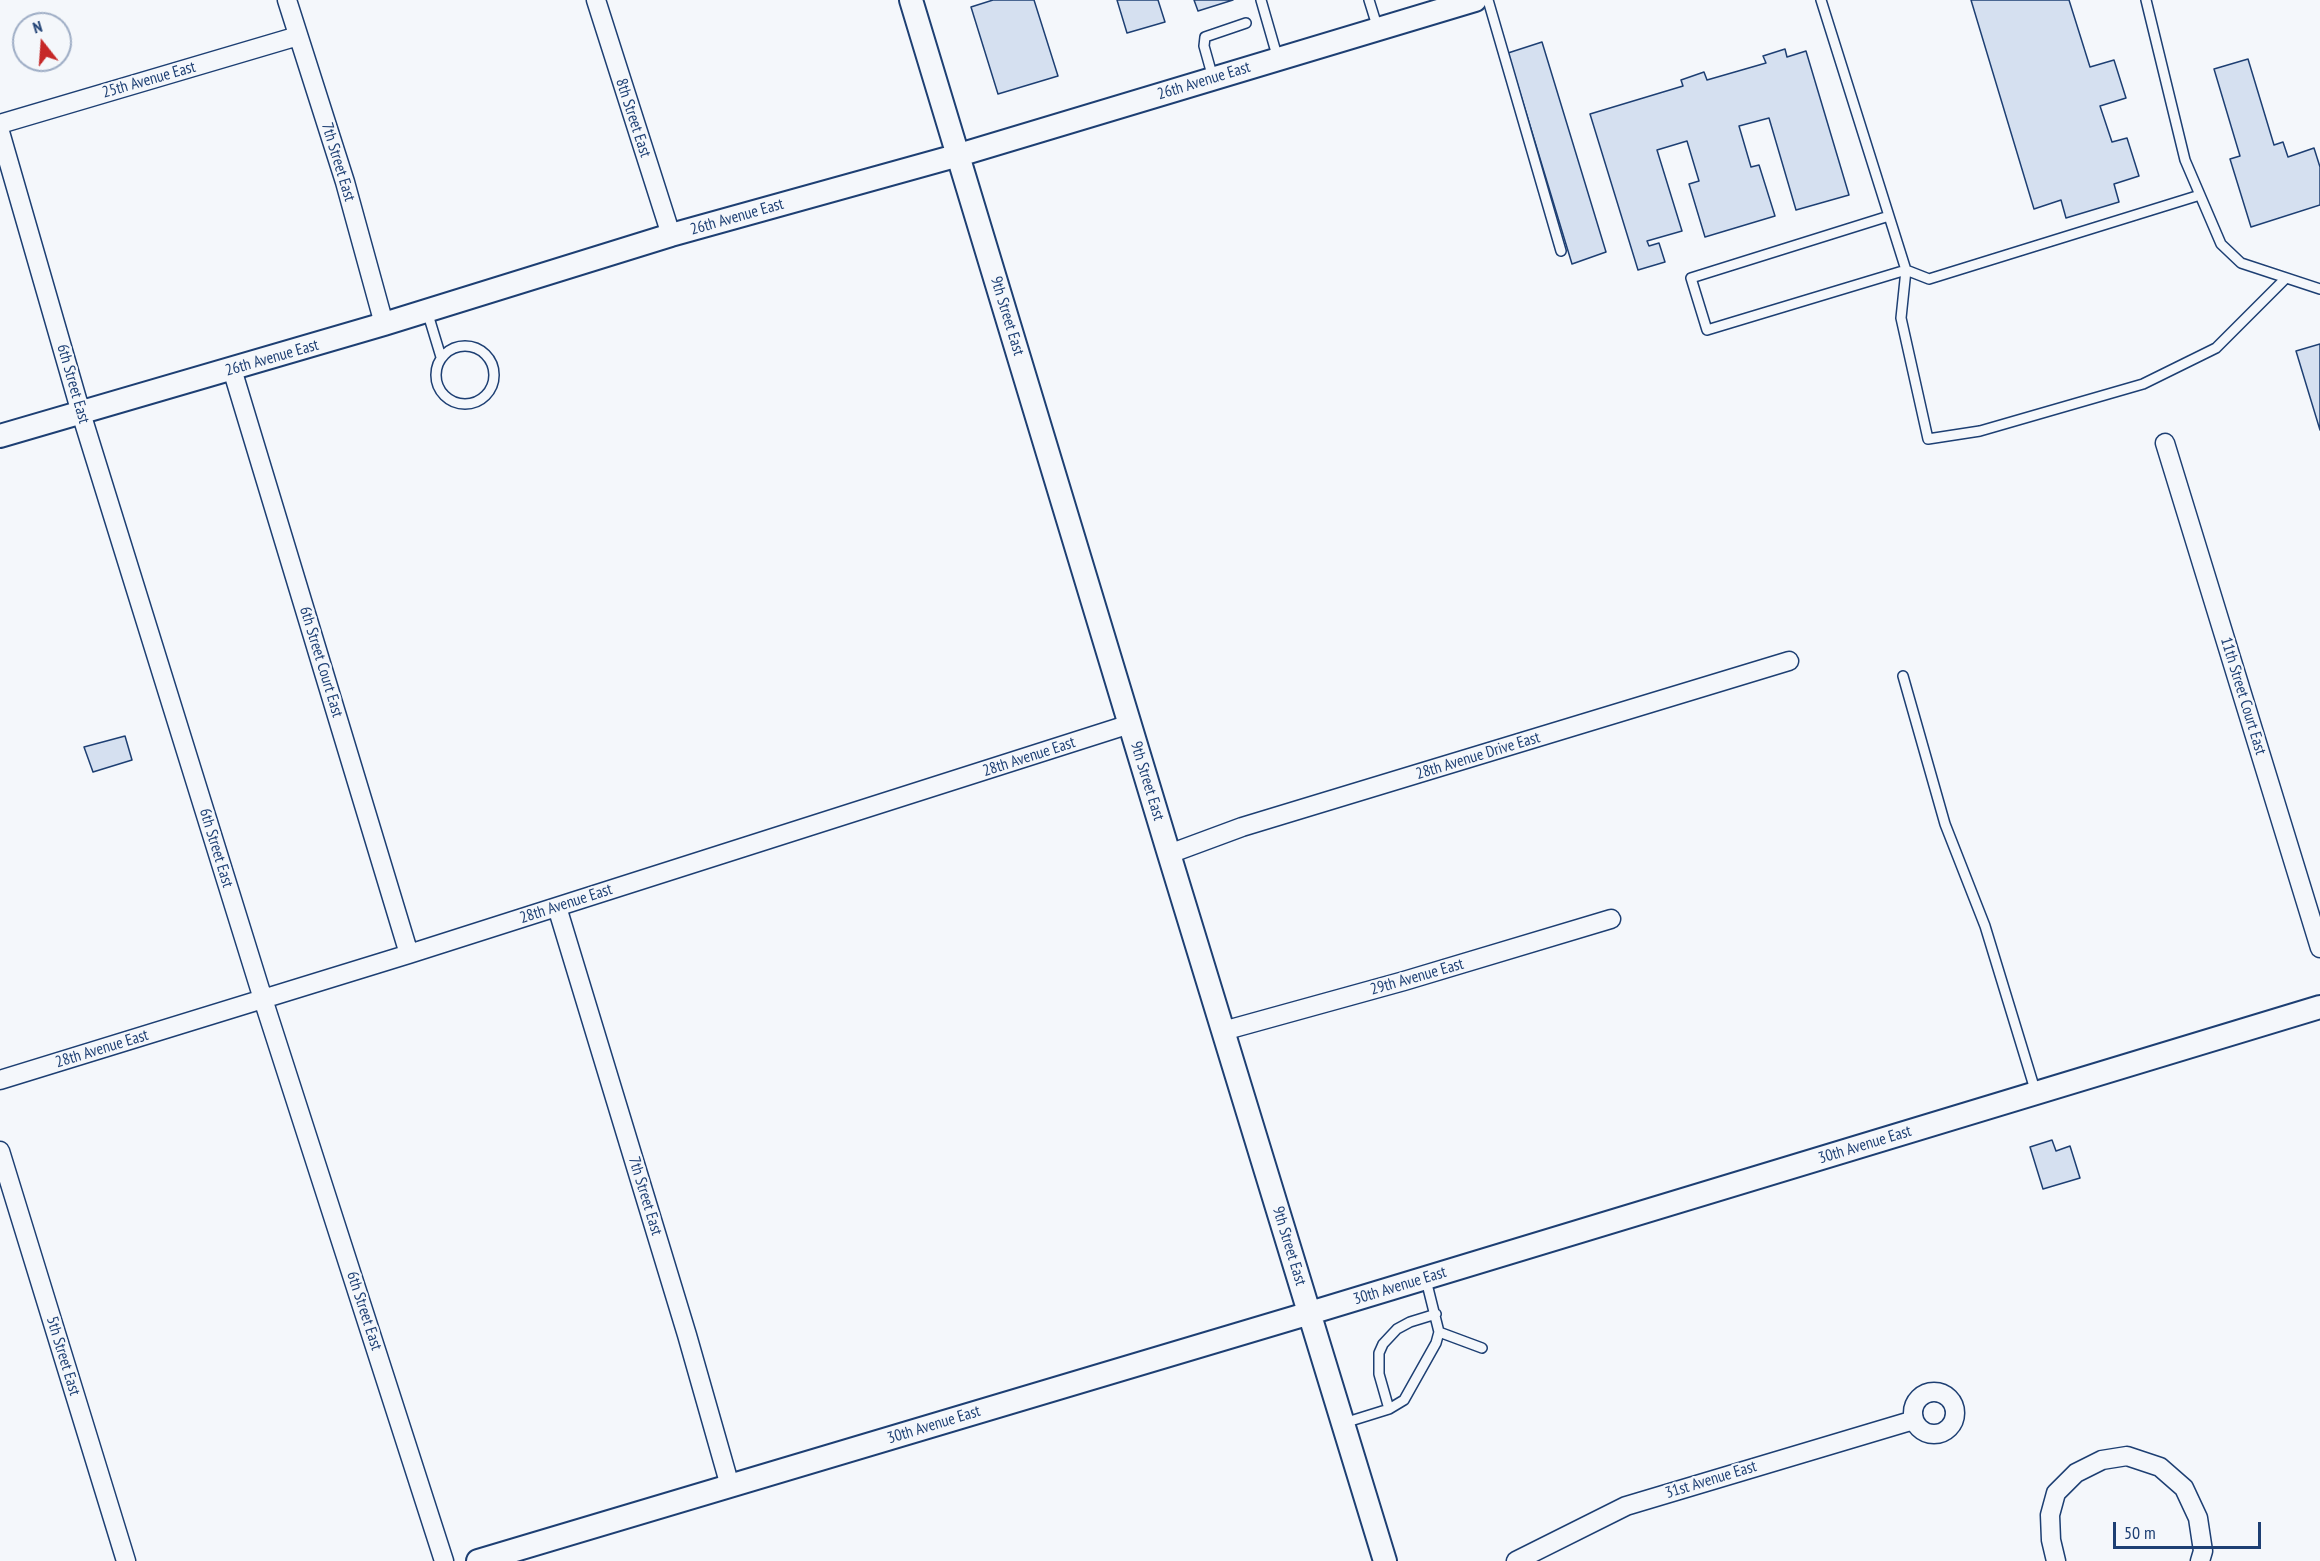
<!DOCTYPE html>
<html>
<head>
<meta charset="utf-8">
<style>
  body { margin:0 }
  #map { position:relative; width:2320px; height:1561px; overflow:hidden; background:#f4f7fb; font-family:"PT Sans Narrow",sans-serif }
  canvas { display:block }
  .north { position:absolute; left:12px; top:12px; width:60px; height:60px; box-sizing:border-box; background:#f4f7fb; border:2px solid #9eadc5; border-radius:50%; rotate:343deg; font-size:16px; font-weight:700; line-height:24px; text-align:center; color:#1d3f73 }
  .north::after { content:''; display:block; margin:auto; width:21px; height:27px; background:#c62828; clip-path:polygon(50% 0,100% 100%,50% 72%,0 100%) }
  .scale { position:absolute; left:2113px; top:1522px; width:148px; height:27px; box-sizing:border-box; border:3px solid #1d3f73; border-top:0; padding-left:8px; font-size:18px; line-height:21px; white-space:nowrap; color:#1d3f73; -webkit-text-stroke:4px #f4f7fb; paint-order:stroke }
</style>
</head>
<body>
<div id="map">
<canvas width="2320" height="1561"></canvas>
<div class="north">N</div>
<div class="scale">50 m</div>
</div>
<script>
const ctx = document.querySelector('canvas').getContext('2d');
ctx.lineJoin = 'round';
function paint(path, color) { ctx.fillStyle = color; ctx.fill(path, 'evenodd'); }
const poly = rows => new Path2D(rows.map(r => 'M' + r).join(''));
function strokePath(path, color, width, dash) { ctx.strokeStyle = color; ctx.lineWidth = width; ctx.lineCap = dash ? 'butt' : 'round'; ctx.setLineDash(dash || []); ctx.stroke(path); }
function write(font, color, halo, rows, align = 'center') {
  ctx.font = font + ' "PT Sans Narrow",sans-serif'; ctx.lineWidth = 4.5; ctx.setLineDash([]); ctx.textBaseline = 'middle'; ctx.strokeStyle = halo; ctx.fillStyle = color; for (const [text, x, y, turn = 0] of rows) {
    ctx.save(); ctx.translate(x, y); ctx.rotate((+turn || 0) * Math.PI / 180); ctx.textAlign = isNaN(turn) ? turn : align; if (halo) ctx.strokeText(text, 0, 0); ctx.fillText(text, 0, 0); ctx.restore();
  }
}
const building = poly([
  [993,0,1034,0,1058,76,998,94,971,7,993,0],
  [1117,0,1158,0,1165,22,1127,33,1117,0],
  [1194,0,1233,0,1198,11,1194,0],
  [1971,0,2069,0,2090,67,2114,60,2126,98,2100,106,2112,142,2127,138,2139,176,2114,184,2119,202,2066,218,2061,200,2034,209,1971,0],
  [1542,42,1606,252,1572,264,1508,53,1542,42],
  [1785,49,1787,57,1806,51,1849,195,1796,210,1769,118,1739,126,1751,167,1759,165,1775,216,1705,237,1689,184,1699,181,1687,141,1657,150,1682,231,1647,241,1649,246,1659,243,1665,262,1638,270,1590,114,1683,86,1681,80,1704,72,1707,80,1766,63,1763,56,1785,49],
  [2248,59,2274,145,2283,142,2288,157,2314,148,2320,167,2320,205,2251,227,2230,159,2240,156,2214,69,2248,59],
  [2320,344,2320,430,2296,351,2320,344],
  [125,736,132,760,93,772,84,747,125,736],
  [2052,1140,2056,1151,2070,1146,2080,1178,2043,1189,2030,1147,2052,1140]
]);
const service = poly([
  [1261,0,1278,59],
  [1369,0,1378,29],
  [1488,0,1561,251],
  [1821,0,1906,270,1929,279,2200,195],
  [2146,0,2185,160,2221,244,2241,263,2320,289],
  [1213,78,1204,46,1205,37,1246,23],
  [1889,216,1691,278,1707,330,1906,270,1901,318,1928,439,1980,431,2143,384,2216,348,2286,278],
  [427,311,441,357],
  '436 375a29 29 0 1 1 58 0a29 29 0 1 1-58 0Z',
  [1903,676,1945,824,1985,926,2036,1093],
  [1439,1332,1482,1348],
  [1389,1409,1379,1374,1379,1353,1383,1344,1397,1329,1410,1322,1436,1314],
  [1344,1423,1389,1409,1404,1400,1436,1343,1439,1332,1426,1280]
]);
const minor = poly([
  [287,0,345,182,384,324],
  [596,0,671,235],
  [0,124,298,36],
  [0,132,81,413,263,999,444,1561],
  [232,369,409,954],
  [2165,443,2320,948],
  [1169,854,1242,827,1789,661],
  [557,907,687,1335,730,1486],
  [1223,1031,1404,981,1611,919],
  [0,1080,409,954,1130,724],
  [0,1151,126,1561],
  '1913 1413a21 21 0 1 1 42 0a21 21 0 1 1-42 0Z',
  [1516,1561,1626,1506,1914,1420],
  [2056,1561,2051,1540,2050,1515,2056,1493,2076,1473,2102,1460,2127,1456,2160,1467,2184,1488,2198,1518,2203,1551,2200,1561]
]);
const tertiary = poly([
  [911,0,1169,854,1385,1561],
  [0,436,384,324,671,235,959,155,1475,0],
  [478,1561,1310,1313,2320,1007]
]);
const streetNames = [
  ["25th Avenue East",149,80,-16],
  ["26th Avenue East",1204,81,-17],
  ["8th Street East",633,118,72],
  ["7th Street East",338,162,73],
  ["26th Avenue East",737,217,-16],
  ["9th Street East",1007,316,73],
  ["26th Avenue East",272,358,-16],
  ["6th Street East",73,384,74],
  ["6th Street Court East",321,662,73],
  ["11th Street Court East",2243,696,73],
  ["28th Avenue Drive East",1478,756,-17],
  ["28th Avenue East",1029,757,-18],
  ["9th Street East",1147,781,73],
  ["6th Street East",216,848,73],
  ["28th Avenue East",566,904,-18],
  ["29th Avenue East",1417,977,-16],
  ["28th Avenue East",102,1049,-17],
  ["30th Avenue East",1865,1145,-17],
  ["7th Street East",645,1196,73],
  ["9th Street East",1289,1246,73],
  ["30th Avenue East",1400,1286,-17],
  ["6th Street East",364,1311,72],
  ["5th Street East",63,1356,73],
  ["30th Avenue East",934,1425,-17],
  ["31st Avenue East",1711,1480,-17]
];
paint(building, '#d5e0f0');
strokePath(building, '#1d3f73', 1.5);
strokePath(service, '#1d3f73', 12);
strokePath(minor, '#1d3f73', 21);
strokePath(tertiary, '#1d3f73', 26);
strokePath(service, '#f4f7fb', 9);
strokePath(minor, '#f4f7fb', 18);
strokePath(tertiary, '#f4f7fb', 22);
write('16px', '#1d3f73', '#f4f7fb', streetNames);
</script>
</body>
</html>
